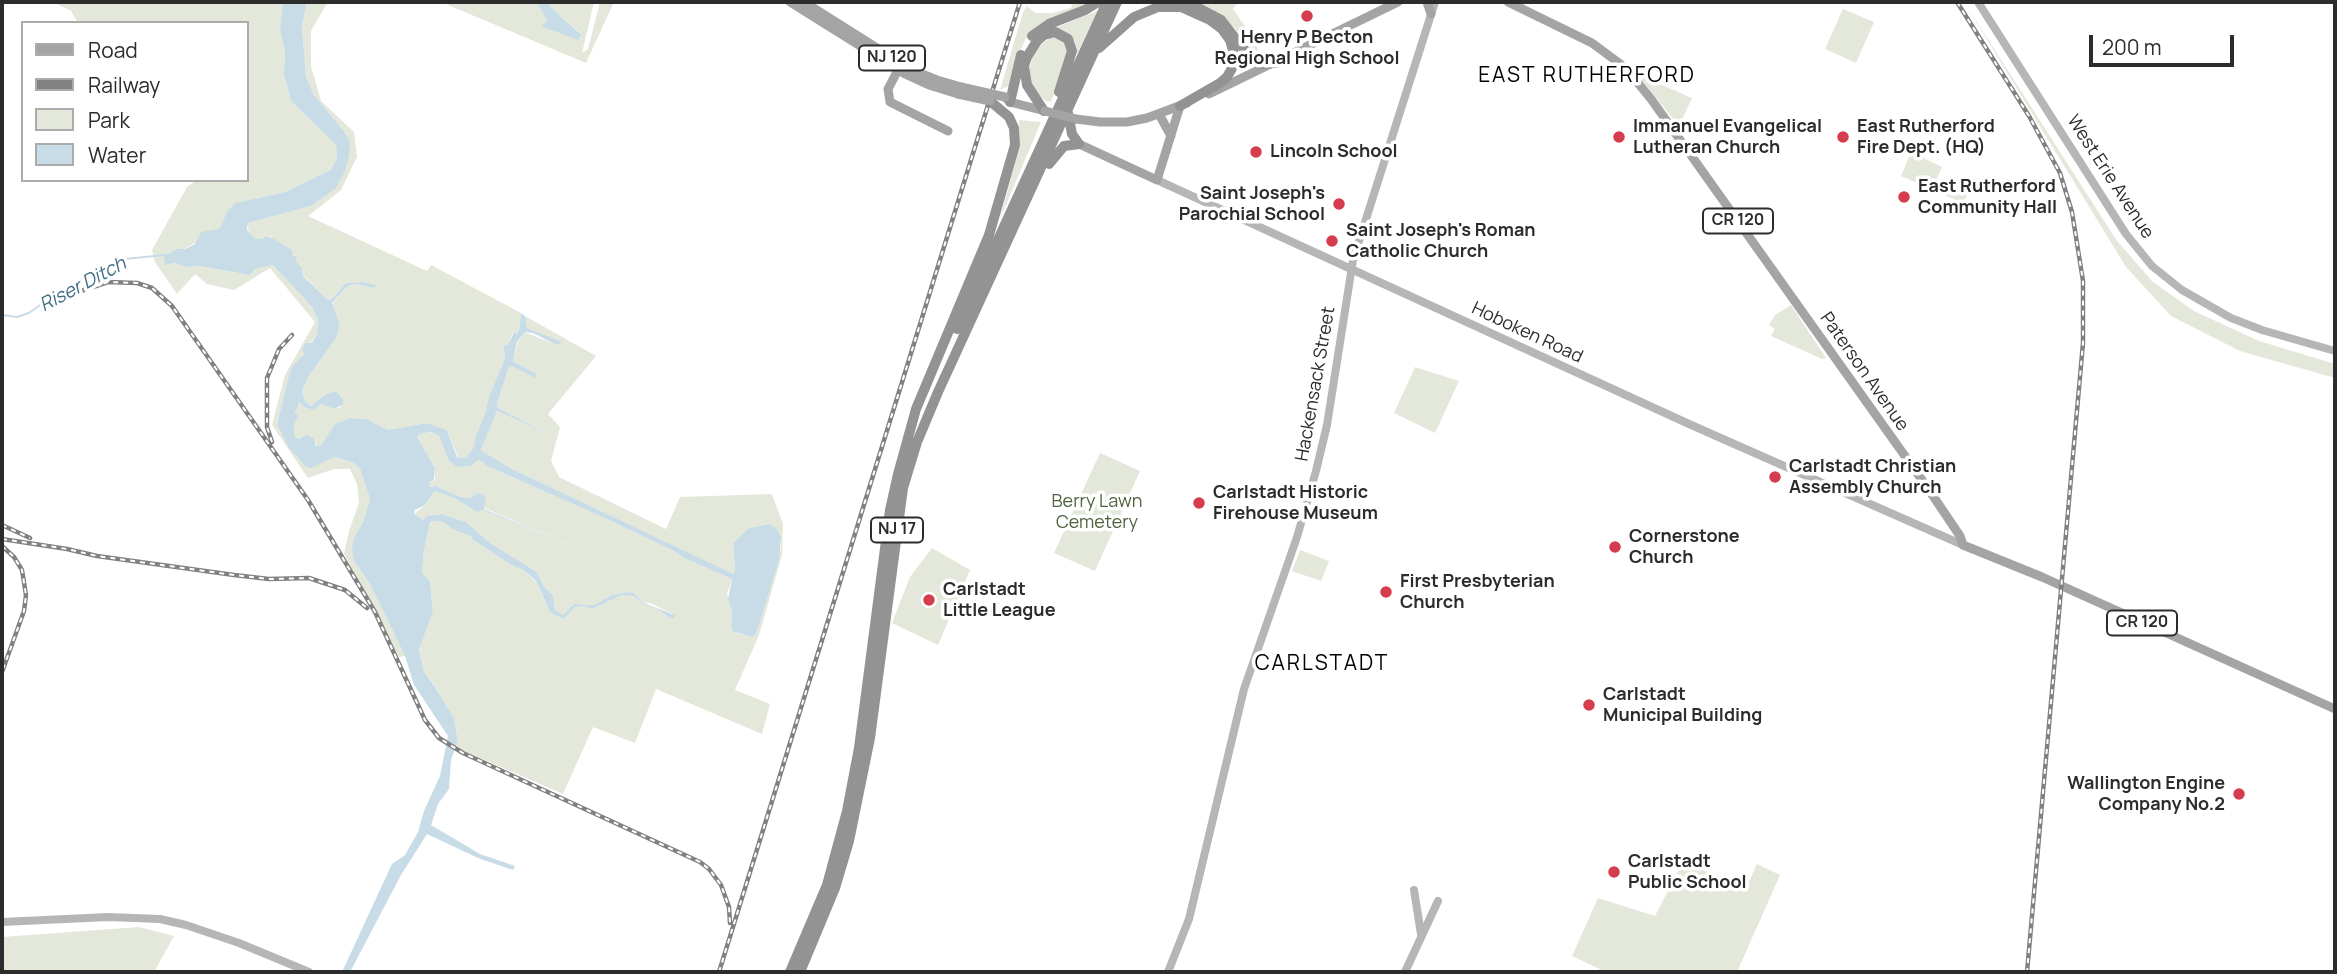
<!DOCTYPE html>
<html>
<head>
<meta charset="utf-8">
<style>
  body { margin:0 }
  #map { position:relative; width:2337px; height:974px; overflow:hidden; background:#fff; font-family:Manrope,sans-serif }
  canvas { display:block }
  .frame { position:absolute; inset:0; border:4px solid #2c2c2c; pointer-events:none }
  .legend { position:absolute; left:21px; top:21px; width:228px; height:161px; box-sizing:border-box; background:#fff; border:2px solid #ababab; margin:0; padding:9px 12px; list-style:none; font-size:21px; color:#2c2c2c }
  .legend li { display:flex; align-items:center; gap:14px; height:35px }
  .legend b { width:35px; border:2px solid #ababab }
  .scale { position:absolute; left:2089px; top:35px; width:145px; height:32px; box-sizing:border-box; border:4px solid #2c2c2c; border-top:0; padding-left:9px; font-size:21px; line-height:24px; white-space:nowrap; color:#2c2c2c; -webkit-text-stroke:5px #fff; paint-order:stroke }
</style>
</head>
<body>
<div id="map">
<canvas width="2337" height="974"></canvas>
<div class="frame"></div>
<ul class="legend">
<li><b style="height:9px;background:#a4a4a4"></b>Road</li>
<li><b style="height:9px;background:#818181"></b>Railway</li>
<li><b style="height:19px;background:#e3e8da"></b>Park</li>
<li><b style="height:19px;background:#c8dce7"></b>Water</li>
</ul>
<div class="scale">200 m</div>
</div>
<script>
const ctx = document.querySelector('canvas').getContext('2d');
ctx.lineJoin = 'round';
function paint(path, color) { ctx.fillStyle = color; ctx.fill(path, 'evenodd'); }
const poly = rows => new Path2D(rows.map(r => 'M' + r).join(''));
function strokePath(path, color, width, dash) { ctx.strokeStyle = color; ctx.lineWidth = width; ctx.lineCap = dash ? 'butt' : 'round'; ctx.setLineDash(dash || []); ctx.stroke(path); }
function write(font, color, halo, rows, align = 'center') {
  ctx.font = font + ' Manrope,sans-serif'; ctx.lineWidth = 7; ctx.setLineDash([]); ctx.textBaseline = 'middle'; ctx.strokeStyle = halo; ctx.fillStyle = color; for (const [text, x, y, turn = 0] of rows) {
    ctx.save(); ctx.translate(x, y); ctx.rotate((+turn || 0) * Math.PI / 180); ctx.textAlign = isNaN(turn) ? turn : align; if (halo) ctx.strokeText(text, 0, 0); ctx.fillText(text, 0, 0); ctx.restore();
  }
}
const green = poly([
  [53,2,283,2,280,30,285,52,284,75,291,101,336,145,337,158,331,170,285,192,235,203,228,210,219,229,184,249,176,249,166,265,174,263,188,267,199,266,250,275,255,269,273,265,312,307,318,320,317,334,289,375,277,424,319,464,335,457,354,463,360,469,370,499,363,522,355,536,354,561,369,582,405,656,399,657,344,554,349,531,359,503,357,484,350,469,334,469,308,478,272,425,285,375,315,322,270,268,234,290,207,284,195,274,177,294,155,262,152,250,187,187,197,180,247,180,247,23,78,23,71,11],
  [307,2,328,2,311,31,311,66,321,101,354,132,357,157,341,190,308,216,427,271,431,265,521,313,519,331,517,334,513,332,508,345,503,347,505,358,488,399,486,411,475,438,474,447,466,458,458,457,447,430,427,423,388,430,366,419,350,418,335,424,320,446,317,446,314,439,307,434,299,439,294,436,294,425,299,416,295,413,299,402,306,408,314,410,321,404,334,409,339,408,343,405,343,399,336,391,326,394,312,406,305,401,302,391,309,376,337,337,340,325,332,304,349,285,357,284,372,288,377,286,364,282,346,283,332,299,328,300,303,275,302,268,296,261,297,257,292,255,292,250,274,241,272,237,266,236,261,239,255,239,251,237,248,229,248,223,311,206,335,188,343,130,314,95,306,77,302,27],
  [441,2,538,2,547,20,541,25,581,33,558,14,550,6,550,2,594,2,582,53,588,49,600,2,614,2,586,63],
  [1073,2,1094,2,1043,25,1026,38,1017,58,1011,85,1000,90,1023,12,1027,6,1035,13,1052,13,1071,8],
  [1193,2,1238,2,1233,9,1252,36,1260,54,1270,60,1260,62,1251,54,1235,28,1217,14],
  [1964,2,2117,241,2153,282,2194,311,2259,341,2335,364,2335,378,2240,351,2171,316,2126,267],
  [1843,9,1874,22,1856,63,1825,49],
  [1097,11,1077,54,1075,42,1068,34,1052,29],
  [1058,37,1067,43,1070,54,1051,102,1046,101,1033,90,1028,77,1032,59,1041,45,1050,38],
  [1637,74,1692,98,1679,126],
  [1019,120,1041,122,1000,219,1020,146],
  [1911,152,1942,167,1936,180,1967,195,1963,203,1901,176],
  [1791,305,1826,358,1822,359,1771,336,1775,329,1769,325,1775,315],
  [525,316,596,356,548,414,560,427,551,461,559,477,666,529,680,497,772,494,783,524,782,555,759,635,735,690,770,704,762,734,656,689,635,743,593,727,563,794,462,750,455,744,458,740,454,718,434,684,424,672,419,648,433,612,430,581,422,573,424,550,430,524,435,521,443,522,454,530,471,536,473,540,513,566,522,569,536,582,550,612,559,617,564,619,575,607,584,606,592,609,622,595,633,596,643,604,655,607,670,618,674,618,675,615,650,603,642,602,634,593,628,592,612,595,594,605,574,604,563,616,555,610,553,595,544,587,537,572,490,543,466,522,442,514,428,516,423,520,414,514,425,505,434,491,454,498,477,512,483,510,593,554,484,508,486,500,482,494,477,493,471,498,460,497,436,486,429,487,430,482,435,480,435,468,417,437,419,434,431,432,439,436,449,461,457,467,471,466,478,460,483,462,485,465,598,515,672,550,684,558,732,579,727,594,732,611,731,627,735,633,752,637,756,634,781,548,781,537,777,529,769,524,749,528,733,543,735,570,733,575,512,469,481,450,497,411,543,430,498,408,497,404,509,367,512,365,536,377,536,374,513,361,518,342,525,332,556,345,561,344,559,341,527,328],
  [1415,367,1459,381,1435,433,1394,413],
  [1100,453,1140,471,1095,571,1054,553],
  [932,548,970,570,938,645,892,623,910,577],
  [1300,550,1329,561,1321,581,1292,571],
  [1683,862,1746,888,1757,864,1780,875,1737,972,1606,972,1572,956,1598,898,1655,916],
  [139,927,174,936,154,972,2,972,2,937]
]);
const water = poly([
  [283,2,307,2,302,27,306,77,314,95,343,130,350,143,349,156,345,171,336,188,311,206,248,223,247,230,255,239,261,239,266,236,272,238,292,250,292,255,297,257,296,261,302,268,303,276,328,300,332,299,346,283,364,282,378,286,372,288,357,284,349,285,332,303,340,325,337,337,309,376,302,391,305,401,311,406,326,394,336,391,343,399,343,405,334,409,321,404,314,410,306,408,299,402,295,413,299,416,294,425,294,436,299,439,307,434,314,439,316,446,320,446,335,424,350,418,366,419,388,430,427,423,447,430,457,457,466,458,474,447,475,438,486,411,488,399,505,358,503,346,508,345,514,332,517,334,519,331,521,313,525,316,527,328,560,341,561,344,556,345,533,333,525,332,517,342,513,361,536,374,536,378,512,366,509,367,497,404,498,408,546,432,497,411,481,450,512,469,733,574,735,570,733,543,749,528,770,524,777,529,781,537,779,560,756,634,752,637,734,632,731,627,732,611,728,599,732,579,684,558,672,550,598,515,485,465,483,462,478,460,471,466,457,467,449,461,439,436,431,432,419,434,417,437,435,468,434,480,430,482,429,487,436,486,460,497,471,498,477,493,483,494,486,500,484,509,596,555,483,510,477,512,454,498,434,491,425,505,415,510,414,514,423,520,427,516,442,514,466,522,490,543,537,572,544,587,553,595,555,610,563,615,574,604,594,605,612,595,628,592,634,593,642,602,675,615,674,618,670,618,655,607,643,604,633,596,622,595,592,609,584,606,575,607,564,619,559,617,550,612,536,581,522,569,513,566,473,540,471,536,454,530,443,522,435,521,430,523,424,550,422,573,430,581,433,612,419,649,424,672,434,685,454,718,458,741,451,760,449,789,438,804,431,825,480,854,515,866,513,870,478,858,427,834,401,875,350,972,342,972,379,892,392,864,405,855,418,832,424,811,440,776,448,736,414,685,405,656,369,582,354,561,352,548,355,536,363,522,370,499,360,469,354,463,335,457,311,468,306,467,288,446,277,424,289,375,293,366,304,354,302,349,306,343,312,343,317,334,318,320,312,307,273,265,255,269,250,275,199,266,188,267,174,263,165,265,164,255,171,253,176,249,185,249,195,244,201,232,219,229,228,210,235,203,285,192,331,170,337,158,336,145,291,101,284,75,285,52,280,30],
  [537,2,550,2,550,6,558,14,581,34,578,40,541,26,547,20]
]);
const stream = poly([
  [2,315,17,317,29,313,54,295,125,259,164,255]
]);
const secondary = poly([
  [1978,2,2126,234,2152,266,2182,290,2231,318,2262,330,2335,351],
  [1157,180,1689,424,1963,545],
  [1414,890,1421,934],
  [2,922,108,917,160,919,186,925,239,943,309,972],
  [1168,972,1189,919,1244,689,1297,537,1316,471,1327,425,1353,260,1435,2],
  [1405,972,1438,901]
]);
const primary = poly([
  [790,2,905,74,929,85,958,94],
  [804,2,912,70,937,80,961,87],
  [1427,2,1431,14],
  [1508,2,1592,43,1619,63,1633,77,1651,99,1927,487,1960,536,1963,545,2042,577,2335,709],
  [898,70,888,89,890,102,948,131],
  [1209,94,1398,2],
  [1006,98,1010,102,1045,111],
  [1159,114,1171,136],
  [1076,119,1100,122,1127,122,1147,118,1187,103],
  [1079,144,1157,180,1180,106]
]);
const highway = poly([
  [1187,2,1221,20,1254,62,1260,64,1275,63],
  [1032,36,1049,24,1085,10,1098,2],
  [1099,48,1134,17,1158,7,1181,7,1210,20,1222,29,1230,40,1236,61,1227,77,1220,83,1180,106],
  [1010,102,1021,55],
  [1044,111,1027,85,1024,66,1027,57,1037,41,1044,35,1055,32,1068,39,1072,51,1059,92],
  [1068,113,1072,134,1079,144],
  [1049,164,1064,146,1079,144],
  [957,329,1107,2],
  [790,972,827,885,847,811,859,748,890,510,898,474,916,409,989,235,1015,145,1014,128,1009,117,990,101],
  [800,972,835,888,849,841,870,738,903,488,917,442,938,392,1117,2]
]);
const rail = poly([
  [1957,2,2029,116,2060,173,2072,212,2083,281,2083,343,2027,972],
  [75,293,108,282,137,283,152,288,172,306,308,500,375,612,425,720,439,738,463,753,700,862,709,869,721,885,729,907,730,923],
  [272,442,267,427,267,378,279,349,292,335],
  [2,525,30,538],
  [2,539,67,549,97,556,234,575,269,579,309,578,345,590,367,608],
  [2,546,14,557,22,570,26,595,24,611,2,672],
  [719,972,1020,2]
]);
const primaryBridge = poly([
  [961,87,1005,97],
  [958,94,990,101],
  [1045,111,1076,119]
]);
const markers = [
  [1307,16,7,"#d53c4e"],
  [1619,137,7,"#d53c4e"],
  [1843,137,7,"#d53c4e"],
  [1256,152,7,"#d53c4e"],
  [1904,197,7,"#d53c4e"],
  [1339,204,7,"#d53c4e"],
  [1332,241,7,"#d53c4e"],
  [1775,477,7,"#d53c4e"],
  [1199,503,7,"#d53c4e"],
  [1615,547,7,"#d53c4e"],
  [1386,592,7,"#d53c4e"],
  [929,600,7,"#d53c4e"],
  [1589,705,7,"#d53c4e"],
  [2239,794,7,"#d53c4e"],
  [1614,872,7,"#d53c4e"]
];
const shields = [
  [892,58,66],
  [1738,221,70],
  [897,530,52],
  [2142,623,70]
];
const shieldNames = [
  ["NJ 120",892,58],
  ["CR 120",1738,221],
  ["NJ 17",897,530],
  ["CR 120",2142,623]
];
const poiNames = [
  ["Henry P Becton",1307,38,"center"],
  ["Regional High School",1307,59,"center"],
  ["Immanuel Evangelical",1633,127],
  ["Lutheran Church",1633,148],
  ["East Rutherford",1857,127],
  ["Fire Dept. (HQ)",1857,148],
  ["Lincoln School",1270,152],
  ["East Rutherford",1918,187],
  ["Community Hall",1918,208],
  ["Saint Joseph's",1325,194,"right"],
  ["Parochial School",1325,215,"right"],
  ["Saint Joseph's Roman",1346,231],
  ["Catholic Church",1346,252],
  ["Carlstadt Christian",1789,467],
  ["Assembly Church",1789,488],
  ["Carlstadt Historic",1213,493],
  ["Firehouse Museum",1213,514],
  ["Cornerstone",1629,537],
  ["Church",1629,558],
  ["First Presbyterian",1400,582],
  ["Church",1400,603],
  ["Carlstadt",943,590],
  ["Little League",943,611],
  ["Carlstadt",1603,695],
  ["Municipal Building",1603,716],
  ["Wallington Engine",2225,784,"right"],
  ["Company No.2",2225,805,"right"],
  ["Carlstadt",1628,862],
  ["Public School",1628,883]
];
const streetNames = [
  ["West Erie Avenue",2110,177,57],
  ["Hoboken Road",1527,333,25],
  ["Paterson Avenue",1864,372,55],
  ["Hackensack Street",1316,384,-80]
];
const parkNames = [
  ["Berry Lawn",1097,502],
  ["Cemetery",1097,523]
];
const waterNames = [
  ["Riser Ditch",83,285,-28]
];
const quarterNames = [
  ["EAST RUTHERFORD",1587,76],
  ["CARLSTADT",1322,664]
];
paint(green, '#e3e8da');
paint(water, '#c8dce7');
strokePath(stream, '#c8dce7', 2);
strokePath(secondary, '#b6b6b6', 8);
strokePath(primary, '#a4a4a4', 9);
strokePath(highway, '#939393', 10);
strokePath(rail, '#818181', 4.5);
strokePath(rail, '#fff', 2, [5]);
strokePath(primaryBridge, '#a4a4a4', 9);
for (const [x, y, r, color] of markers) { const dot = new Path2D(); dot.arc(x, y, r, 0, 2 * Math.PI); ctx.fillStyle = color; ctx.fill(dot); strokePath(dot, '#fff', 2.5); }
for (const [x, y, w] of shields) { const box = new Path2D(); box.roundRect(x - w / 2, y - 12.5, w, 25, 5); ctx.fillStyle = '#fff'; ctx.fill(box); strokePath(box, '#2c2c2c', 2); }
write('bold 16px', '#2c2c2c', null, shieldNames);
write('bold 18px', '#2c2c2c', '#fff', poiNames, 'left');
write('18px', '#2c2c2c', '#fff', streetNames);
write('18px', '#51633e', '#fff', parkNames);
write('italic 19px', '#426f86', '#fff', waterNames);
ctx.letterSpacing = '2px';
write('21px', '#000', '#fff', quarterNames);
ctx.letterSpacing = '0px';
</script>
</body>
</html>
